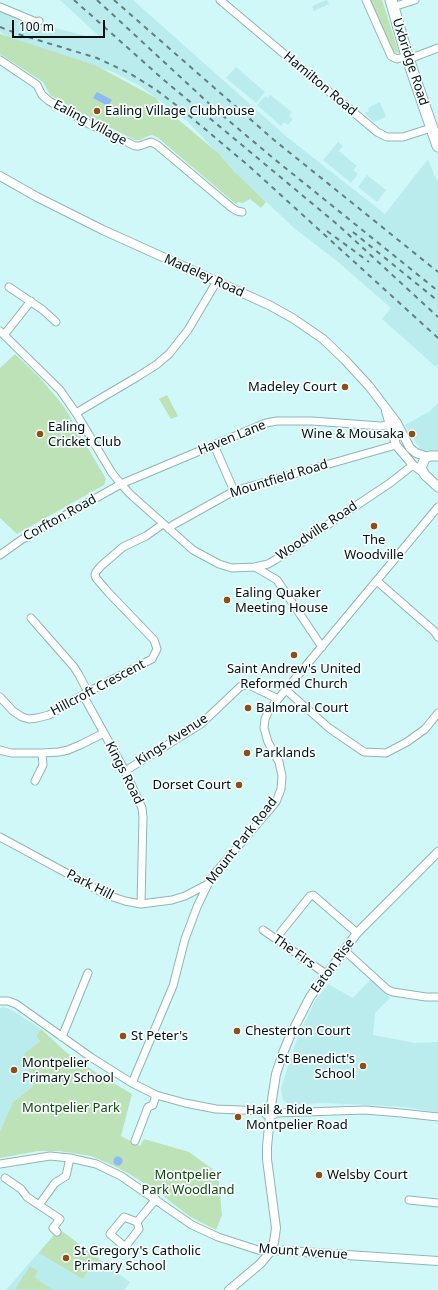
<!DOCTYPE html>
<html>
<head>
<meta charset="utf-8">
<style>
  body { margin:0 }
  #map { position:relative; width:438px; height:1290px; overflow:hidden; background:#d1f8f8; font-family:"Noto Sans",sans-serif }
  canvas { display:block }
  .scale { position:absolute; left:12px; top:20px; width:93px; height:18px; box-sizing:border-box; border:2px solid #041011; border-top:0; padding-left:5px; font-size:12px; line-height:14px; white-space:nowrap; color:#041011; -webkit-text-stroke:3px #f7fefe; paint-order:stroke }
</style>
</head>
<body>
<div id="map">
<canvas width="438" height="1290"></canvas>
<div class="scale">100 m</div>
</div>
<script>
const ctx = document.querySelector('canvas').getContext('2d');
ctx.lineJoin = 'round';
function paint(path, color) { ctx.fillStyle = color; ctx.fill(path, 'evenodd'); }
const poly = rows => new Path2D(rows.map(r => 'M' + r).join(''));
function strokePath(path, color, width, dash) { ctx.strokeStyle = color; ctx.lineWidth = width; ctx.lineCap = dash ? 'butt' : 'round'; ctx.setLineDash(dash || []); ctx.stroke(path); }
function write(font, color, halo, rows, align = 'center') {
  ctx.font = font + ' "Noto Sans",sans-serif'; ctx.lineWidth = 3.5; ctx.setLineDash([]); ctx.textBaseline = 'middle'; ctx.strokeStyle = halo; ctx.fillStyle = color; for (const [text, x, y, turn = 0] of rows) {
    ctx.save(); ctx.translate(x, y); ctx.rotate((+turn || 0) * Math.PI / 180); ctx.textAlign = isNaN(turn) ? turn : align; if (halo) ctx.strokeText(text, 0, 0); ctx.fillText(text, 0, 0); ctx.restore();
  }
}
const built = poly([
  [60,0,133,0,287,137,385,214,428,159,435,177,438,181,438,364,436,367,382,319,391,308,338,262,294,228,242,179,188,122,140,86,113,72,8,37,0,32,0,11,42,27,44,25,90,37,99,36],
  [326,0,327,0,329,4,314,11,312,6],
  [236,67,265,92,256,103,226,78],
  [270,95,292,112,289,116,293,119,288,125,284,122,281,126,257,105,265,96,268,98],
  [380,102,386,117,374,122,364,113,369,111,368,108],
  [338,142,343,146,339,151,357,166,353,170,358,174,351,183,323,160],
  [367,175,386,190,377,202,358,187],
  [438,403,438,452,421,451,405,425,430,411],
  [371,979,390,998,375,1013,373,1035,416,1043,438,1042,438,1113,405,1107,324,1103,290,1105,283,1100,281,1088,298,1036,315,1001,328,984,353,998],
  [3,1007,10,1009,41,1029,36,1036,40,1041,25,1054,33,1086,13,1102,0,1131,0,1008],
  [59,1229,130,1282,125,1290,6,1290]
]);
const green = poly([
  [370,0,382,0,399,53,393,52,389,46],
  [0,34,97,66,156,98,161,105,218,153,234,171,266,202,261,208,250,199,243,203,238,202,236,204,157,137,152,135,148,136,140,140,135,140,83,114,50,95,43,82,0,54],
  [15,354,39,377,58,399,66,410,106,479,104,485,17,534,0,518,0,368],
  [167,395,178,416,171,419,159,399],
  [41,1029,66,1052,100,1075,132,1094,121,1136,140,1146,144,1139,189,1152,218,1173,222,1215,216,1230,189,1216,161,1194,128,1173,110,1164,91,1156,59,1151,38,1151,0,1158,0,1131,13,1102,33,1086,24,1054,40,1041,36,1036],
  [59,1229,104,1263,99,1271,91,1266,83,1279,39,1253],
  [30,1266,38,1271,34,1277,53,1290,15,1289]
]);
const water = poly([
  [97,92,112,100,108,106,93,98],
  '113.5 1161a4.5 4.5 0 1 1 9 0a4.5 4.5 0 1 1-9 0Z'
]);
const minor = poly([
  [220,0,377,132,387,137,403,137,431,128],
  [366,0,391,56,397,59,407,56],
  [0,7,36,22,39,21],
  [393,7,415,0],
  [409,59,438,48],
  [0,60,37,85,42,95,49,101,89,124,135,146,139,146,151,142,157,145,232,208,237,211,242,212],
  [9,287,43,310,56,322],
  [0,331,60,390,76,413,112,473,121,484,130,494,193,550,219,564,232,568,255,567,268,564,275,560,390,483,413,465],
  [4,335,31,301],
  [76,413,137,377,156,365,169,354,188,330,217,281],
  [214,445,234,491],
  [169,529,173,525,234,491,396,445],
  [0,555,21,540,121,484,266,423,277,421,312,421,381,426,394,424],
  [255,567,277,580,322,647],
  [377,581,434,631,438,637],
  [31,618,74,667,79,675,88,692],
  [286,690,329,728,364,752,386,753,407,742,425,729,438,713],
  [83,695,125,771,142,808,143,817,141,904],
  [0,697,13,711,22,717,29,719,37,718,49,715,88,692,152,659,157,649,154,640,108,592,96,578,95,575,96,572,101,566,123,547,146,536,163,524],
  [0,750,11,753,42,753,59,752,68,750,80,745,104,733],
  [125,771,201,724,241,686,249,685,278,699],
  [35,781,43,765,42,753],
  [0,837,107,895,125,901,141,904,172,900,185,896,208,884],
  [263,930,326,974],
  [281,932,310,896,313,895,357,933],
  [344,950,388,990,393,992,426,997,438,997],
  [0,1001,8,1001,16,1004,92,1058,132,1083,156,1095,185,1103,216,1109,265,1111],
  [62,1037,88,973],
  [132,1083,173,986,185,939,197,907,208,884,216,872,276,802,281,789,282,776,279,762,268,742,264,728,265,719,269,710,438,507],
  [275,1113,365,1110,401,1113,438,1117],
  [135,1141,148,1107,153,1105,156,1095],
  [0,1164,50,1156,70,1158,96,1164,121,1176,192,1225,218,1237,258,1250,272,1250],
  [5,1178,21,1189,27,1197,60,1219,53,1228,57,1232],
  [409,1200,438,1203],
  [39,1205,55,1183,66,1176,70,1158],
  [137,1222,139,1229,125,1247,110,1234,124,1217,137,1222,156,1199]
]);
const tertiary = poly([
  [0,176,37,197,103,230,269,305,294,319,323,339,345,360,369,386,385,407,397,423,410,448,416,453,428,457],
  [386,411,396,445,413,465,423,472],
  [271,1106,276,1074,283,1053,290,1036,310,997,357,933,438,852],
  [270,1116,266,1114,265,1111,267,1107,271,1106],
  [272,1250,438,1261],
  [229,1290,260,1264,272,1250,274,1242,276,1228,267,1159,267,1147,270,1116,274,1114,276,1111,275,1108,271,1106]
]);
const secondary = poly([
  [438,456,430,456,425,458,421,468,425,475,438,487]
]);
const primary = poly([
  [391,0,407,56,438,146]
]);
const rail = poly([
  [74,0,165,81,338,225,438,317],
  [97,0,216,110,273,158,438,291],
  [114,0,274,140,438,272],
  [0,27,18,34,97,58,129,73,155,89,180,108,250,167,438,338],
  [327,231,369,262],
  [353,232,438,301]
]);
const markers = [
  [97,111,4,"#8e4f16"],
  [345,387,4,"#8e4f16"],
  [40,434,4,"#8e4f16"],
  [412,434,4,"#8e4f16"],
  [374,526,4,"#8e4f16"],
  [227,600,4,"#8e4f16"],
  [294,655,4,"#8e4f16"],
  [248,708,4,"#8e4f16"],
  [247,753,4,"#8e4f16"],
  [239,785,4,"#8e4f16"],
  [237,1031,4,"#8e4f16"],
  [123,1036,4,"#8e4f16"],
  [363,1066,4,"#8e4f16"],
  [14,1070,4,"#8e4f16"],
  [238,1117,4,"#8e4f16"],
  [319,1175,4,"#8e4f16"],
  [66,1258,4,"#8e4f16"]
];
const streetNames = [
  ["Uxbridge Road",410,62,72],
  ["Hamilton Road",320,84,40],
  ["Ealing Village",90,123,28],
  ["Madeley Road",204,276,24],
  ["Haven Lane",232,438,-22],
  ["Mountfield Road",279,479,-17],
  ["Corfton Road",60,518,-29],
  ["Woodville Road",317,531,-34],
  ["Hillcroft Crescent",98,688,-28],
  ["Kings Avenue",172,740,-33],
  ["Kings Road",124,773,63],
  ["Mount Park Road",242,841,-52],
  ["Park Hill",90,885,27],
  ["The Firs",294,952,35],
  ["Eaton Rise",333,966,-54],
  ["Mount Avenue",303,1252,4]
];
const poiNames = [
  ["Ealing Village Clubhouse",105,111],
  ["Madeley Court",337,387,"right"],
  ["Ealing",48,427],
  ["Cricket Club",48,442],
  ["Wine & Mousaka",404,434,"right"],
  ["The",374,540,"center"],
  ["Woodville",374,555,"center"],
  ["Ealing Quaker",235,593],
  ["Meeting House",235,608],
  ["Saint Andrew's United",294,669,"center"],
  ["Reformed Church",294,684,"center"],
  ["Balmoral Court",256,708],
  ["Parklands",255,753],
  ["Dorset Court",231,785,"right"],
  ["Chesterton Court",245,1031],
  ["St Peter's",131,1036],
  ["St Benedict's",355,1059,"right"],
  ["School",355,1074,"right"],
  ["Montpelier",22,1063],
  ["Primary School",22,1078],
  ["Hail & Ride",246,1110],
  ["Montpelier Road",246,1125],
  ["Welsby Court",327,1175],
  ["St Gregory's Catholic",74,1251],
  ["Primary School",74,1266]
];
const parkNames = [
  ["Montpelier Park",71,1108],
  ["Montpelier",188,1175],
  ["Park Woodland",188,1190]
];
paint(built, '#bbeced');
paint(green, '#bde2b7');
paint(water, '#8bbaf4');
strokePath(minor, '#90b5b5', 9);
strokePath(tertiary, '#90b5b5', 10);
strokePath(secondary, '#90b5b5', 11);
strokePath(primary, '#90b5b5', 13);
strokePath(minor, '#fff', 7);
strokePath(tertiary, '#fff', 8);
strokePath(secondary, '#fff', 9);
strokePath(primary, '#fff', 11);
strokePath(rail, '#647d7d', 2, [5, 5]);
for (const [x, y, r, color] of markers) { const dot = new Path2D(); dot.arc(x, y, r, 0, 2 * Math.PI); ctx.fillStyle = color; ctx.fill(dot); strokePath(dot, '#f7fefe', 1.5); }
write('13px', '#041011', '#f7fefe', streetNames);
write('13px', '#041011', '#f7fefe', poiNames, 'left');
write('13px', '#15470d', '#f7fefe', parkNames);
</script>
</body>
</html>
